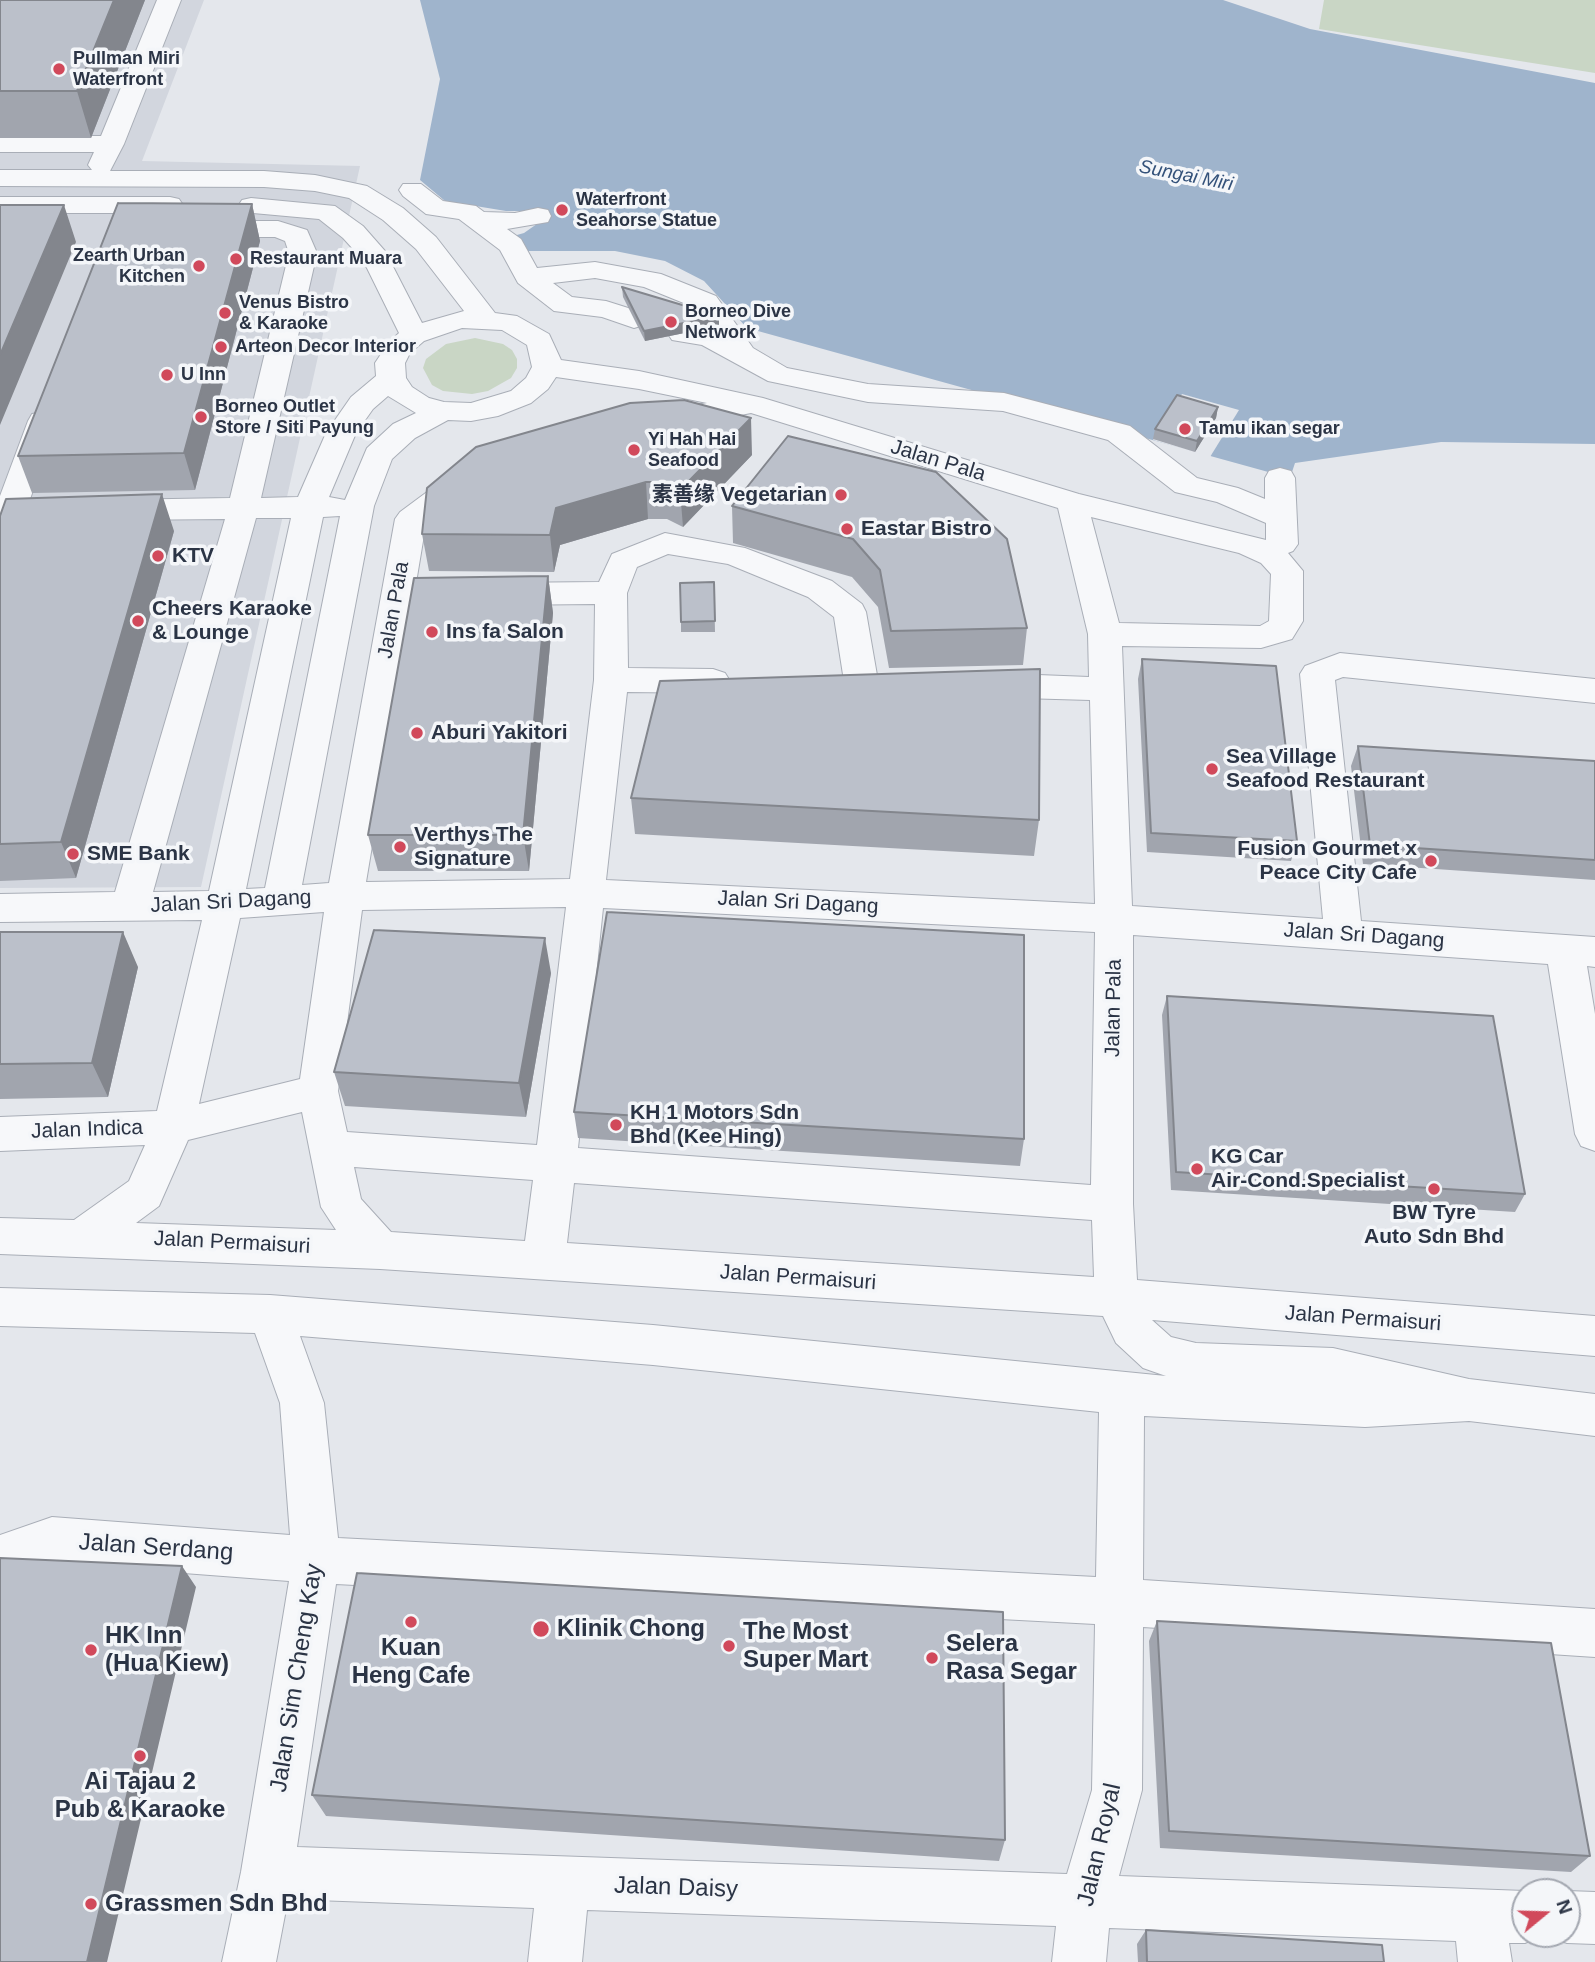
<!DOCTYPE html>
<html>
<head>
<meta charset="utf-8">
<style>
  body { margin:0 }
  #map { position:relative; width:1595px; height:1962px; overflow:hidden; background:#e4e7ec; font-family:Helvetica,sans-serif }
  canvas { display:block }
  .north { position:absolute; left:1511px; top:1878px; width:70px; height:70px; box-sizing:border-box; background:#f4f6f9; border:2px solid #a4a8b1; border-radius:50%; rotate:71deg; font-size:19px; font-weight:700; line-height:28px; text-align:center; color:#2b3445 }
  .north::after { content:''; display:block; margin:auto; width:24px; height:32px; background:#d1495b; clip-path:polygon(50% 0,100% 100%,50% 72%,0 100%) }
</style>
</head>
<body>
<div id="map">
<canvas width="1595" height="1962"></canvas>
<div class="north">N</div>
</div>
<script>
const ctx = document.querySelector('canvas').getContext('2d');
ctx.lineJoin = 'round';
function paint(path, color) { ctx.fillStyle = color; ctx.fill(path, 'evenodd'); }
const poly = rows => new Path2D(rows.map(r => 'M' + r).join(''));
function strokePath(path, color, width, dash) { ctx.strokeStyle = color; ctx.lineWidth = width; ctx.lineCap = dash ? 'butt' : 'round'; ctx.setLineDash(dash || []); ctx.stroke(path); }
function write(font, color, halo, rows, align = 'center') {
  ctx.font = font + ' Helvetica,"Noto Sans SC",sans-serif'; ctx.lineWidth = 7; ctx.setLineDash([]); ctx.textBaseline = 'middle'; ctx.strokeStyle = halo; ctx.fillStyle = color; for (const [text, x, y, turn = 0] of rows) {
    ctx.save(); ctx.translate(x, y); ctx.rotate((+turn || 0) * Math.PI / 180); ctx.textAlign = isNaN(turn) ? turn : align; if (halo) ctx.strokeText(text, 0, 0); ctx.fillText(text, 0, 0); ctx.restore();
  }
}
const built = poly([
  [0,0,204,0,142,161,360,166,201,887,0,888]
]);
const green = poly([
  [1324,0,1595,0,1595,73,1319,29],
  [475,338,503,344,512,350,517,359,517,368,511,378,488,391,472,394,443,391,432,385,423,368,426,359,446,344]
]);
const water = poly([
  [420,0,1223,0,1310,29,1595,83,1595,444,1441,442,1295,463,1290,478,747,328,704,281,665,261,615,251,526,251,510,237,524,233,544,219,540,211,506,211,445,201,420,180,440,79]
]);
const pier = poly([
  [1182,394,1239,410,1210,457,1153,440]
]);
const minor = poly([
  [157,0,181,0,124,144,110,171,264,171,315,175,367,186,403,208,436,237,495,313,517,316,549,334,561,360,639,371,763,398,1079,494,1266,540,1266,523,1217,502,1175,492,1108,440,1003,411,868,402,768,381,702,345,672,340,668,334,672,328,682,325,711,329,696,308,644,287,595,278,553,283,572,297,606,301,644,313,648,319,644,325,634,328,602,317,554,311,518,283,500,250,459,219,426,214,403,196,399,190,403,184,421,184,443,201,476,206,484,212,515,213,538,208,548,210,551,216,548,222,507,229,521,239,537,268,595,262,661,274,716,296,753,348,787,368,868,384,1004,393,1130,426,1197,478,1238,488,1265,499,1265,478,1269,471,1280,468,1291,471,1295,478,1298,544,1293,551,1288,553,1303,571,1303,621,1292,639,1261,648,1122,646,1132,906,1323,919,1300,674,1305,666,1340,653,1595,679,1595,703,1343,677,1335,680,1361,921,1595,937,1595,967,1587,966,1595,1014,1595,1151,1581,1146,1575,1134,1548,964,1133,935,1133,1204,1137,1280,1595,1316,1595,1356,1152,1320,1171,1337,1196,1343,1333,1348,1469,1379,1595,1394,1595,1436,1469,1421,1365,1427,1144,1416,1143,1580,1595,1609,1595,1657,1143,1627,1142,1790,1119,1876,1525,1891,1528,1892,1525,1892,1525,1934,1544,1934,1525,1943,1509,1943,1512,1962,1458,1962,1456,1941,1109,1928,1106,1962,1052,1962,1056,1926,587,1910,582,1962,528,1962,534,1908,288,1899,276,1962,222,1962,241,1872,289,1581,52,1563,0,1584,0,1535,52,1517,290,1535,280,1403,255,1333,0,1326,0,1288,270,1295,653,1325,1166,1376,1143,1368,1116,1343,1103,1316,380,1269,0,1254,0,1218,74,1220,129,1181,145,1145,0,1151,0,1117,157,1111,202,920,0,922,0,894,115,892,225,519,115,520,104,517,99,510,104,503,115,500,230,498,289,253,285,241,275,237,205,237,195,235,191,229,195,223,205,221,278,221,307,230,317,253,261,498,298,497,326,433,351,397,376,376,375,363,389,342,399,333,363,260,343,238,319,219,242,212,238,206,242,200,251,198,335,206,363,226,385,251,422,323,464,311,416,249,383,220,349,198,315,191,264,187,0,186,0,170,92,170,88,165,94,152,0,152,0,136,101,136,157,0],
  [462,328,502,330,527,345,532,367,526,378,511,391,471,403,444,402,429,398,412,387,406,378,405,363,410,353,424,341,462,328],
  [556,377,639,389,707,403,657,413,653,420,657,427,668,429,751,413,1058,508,1088,634,1089,677,987,673,975,677,970,685,975,693,987,697,1090,700,1095,904,606,880,627,692,713,693,725,689,730,681,725,673,713,669,628,668,627,593,637,567,668,554,728,564,808,597,834,617,844,681,849,689,861,693,873,689,878,681,866,612,862,604,832,581,745,548,665,533,612,554,599,582,499,583,487,586,483,594,487,602,499,605,595,604,594,680,570,879,366,882,426,523,476,486,480,479,476,472,465,469,454,472,400,512,395,519,329,883,302,885,374,506,392,459,415,438,448,420,471,421,498,416,531,403,548,389,556,377],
  [388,396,416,413,393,424,367,448,345,500,329,497,356,433,373,409,388,396],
  [340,516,265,888,246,889,323,517,340,516],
  [1091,517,1239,553,1261,563,1271,574,1269,621,1260,626,1119,623,1091,517],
  [256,518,291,518,209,891,153,892,256,518],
  [566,907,537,1145,347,1132,338,1091,362,910,566,907],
  [603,908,1095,932,1091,1185,578,1148,603,908],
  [324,912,300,1079,199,1104,240,918,324,912],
  [302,1112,321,1207,336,1230,136,1223,159,1206,188,1140,302,1112],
  [354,1167,533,1180,525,1241,391,1232,361,1199,354,1167],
  [574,1183,1092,1220,1094,1277,567,1243,574,1183],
  [300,1336,653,1365,1099,1412,1096,1577,338,1538,324,1403,300,1336],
  [336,1584,1095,1624,1092,1790,1067,1874,297,1847,336,1584],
  [0,197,170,197,179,199,183,205,179,211,170,213,0,213,0,197],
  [43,412,54,414,58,421,16,538,11,545,0,548,0,496,28,421,32,414,43,412],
  [1567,1891,1595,1892,1595,1944,1567,1943,1548,1936,1567,1934,1567,1892,1564,1892,1567,1891]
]);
const wall = poly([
  [0,0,145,0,91,138,0,138],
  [252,204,260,241,195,490,32,493,18,456],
  [622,287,719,326,645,341,623,297],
  [1218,407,1216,418,1195,452,1153,439,1155,429],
  [788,436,1027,628,1023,665,889,668,878,607,852,577,733,543,732,506],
  [752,455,683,527,667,519,648,519,560,545,554,572,429,571,422,534],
  [0,516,174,531,76,878,0,881],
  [548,576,553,613,529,871,378,871,368,835],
  [714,582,715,632,681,632,681,622],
  [1142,659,1297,841,1291,861,1147,852,1138,679],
  [1358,746,1595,761,1595,880,1363,864,1351,766],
  [631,798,1039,820,1034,856,635,834],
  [0,932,138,967,108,1097,0,1099],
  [551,973,526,1117,345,1106,334,1072],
  [1167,996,1525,1194,1515,1212,1171,1190,1162,1015],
  [574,1112,1024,1139,1020,1166,578,1138],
  [1157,1621,1590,1856,1571,1872,1160,1848,1149,1641],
  [312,1795,1005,1840,999,1861,326,1816],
  [1146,1930,1384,1962,1138,1962,1137,1944]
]);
const shadedWall = poly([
  [114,0,145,0,91,138,77,91],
  [252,204,260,241,195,490,184,453],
  [64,205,76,242,0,425,0,355],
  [719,316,719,326,645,341,644,331],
  [1218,407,1216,418,1195,452,1197,441],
  [751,418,752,455,683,527,680,490],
  [646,482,648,519,560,545,554,572,550,535,556,508],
  [162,494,174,531,76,878,61,842],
  [548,576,553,613,529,871,523,835],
  [123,932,138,967,108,1097,92,1063],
  [545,938,551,973,526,1117,519,1083],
  [182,1566,196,1587,107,1962,87,1962]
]);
const building = poly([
  [0,0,114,0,77,91,0,91,0,0],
  [118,203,252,204,184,453,18,456,118,203],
  [0,205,64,205,0,355,0,205],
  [622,287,719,316,644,331,622,287],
  [1177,395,1218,407,1197,441,1155,429,1177,395],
  [684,400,751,418,680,490,664,482,646,482,556,508,550,535,422,534,427,488,476,447,630,403,684,400],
  [788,436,936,472,1007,539,1027,628,891,631,880,570,853,539,732,506,788,436],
  [162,494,61,842,0,844,0,516,6,499,162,494],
  [548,576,523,835,368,835,414,578,548,576],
  [714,582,715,621,681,622,680,583,714,582],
  [1142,659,1276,666,1297,841,1151,833,1142,659],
  [1040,669,1039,820,631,798,660,681,1040,669],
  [1358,746,1595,761,1595,860,1370,845,1358,746],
  [607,912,1024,935,1024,1139,574,1112,607,912],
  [374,930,545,938,519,1083,334,1072,374,930],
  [0,932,123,932,92,1063,0,1064,0,932],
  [1167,996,1493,1016,1525,1194,1176,1172,1167,996],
  [0,1558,182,1566,87,1962,0,1962,0,1558],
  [357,1573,1003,1612,1005,1840,312,1795,357,1573],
  [1157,1621,1551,1643,1590,1856,1169,1831,1157,1621],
  [1146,1930,1382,1945,1384,1962,1147,1962,1146,1930]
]);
const markers = [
  [59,69,7,"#d1495b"],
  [562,210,7,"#d1495b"],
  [236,259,7,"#d1495b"],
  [199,266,7,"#d1495b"],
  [225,313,7,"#d1495b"],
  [671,322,7,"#d1495b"],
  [221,347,7,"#d1495b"],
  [167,375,7,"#d1495b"],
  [201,417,7,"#d1495b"],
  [1185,429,7,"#d1495b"],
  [634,450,7,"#d1495b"],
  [841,495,7,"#d1495b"],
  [847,529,7,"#d1495b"],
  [158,556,7,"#d1495b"],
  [138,621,7,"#d1495b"],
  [432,632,7,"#d1495b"],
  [417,733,7,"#d1495b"],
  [1212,769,7,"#d1495b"],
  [400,847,7,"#d1495b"],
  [73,854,7,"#d1495b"],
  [1431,861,7,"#d1495b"],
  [616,1125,7,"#d1495b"],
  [1197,1169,7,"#d1495b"],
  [1434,1189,7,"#d1495b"],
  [411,1622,7,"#d1495b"],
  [541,1629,9,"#d1495b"],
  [729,1646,7,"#d1495b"],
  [91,1650,7,"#d1495b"],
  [932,1658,7,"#d1495b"],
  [140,1756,7,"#d1495b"],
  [91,1904,7,"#d1495b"]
];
const farPoinames = [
  ["Pullman Miri",73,59],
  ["Waterfront",73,80],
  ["Waterfront",576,200],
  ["Seahorse Statue",576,221],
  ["Zearth Urban",185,256,"right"],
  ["Kitchen",185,277,"right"],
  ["Restaurant Muara",250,259],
  ["Venus Bistro",239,303],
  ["& Karaoke",239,324],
  ["Borneo Dive",685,312],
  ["Network",685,333],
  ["Arteon Decor Interior",235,347],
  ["U Inn",181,375],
  ["Borneo Outlet",215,407],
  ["Store / Siti Payung",215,428],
  ["Tamu ikan segar",1199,429],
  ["Yi Hah Hai",648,440],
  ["Seafood",648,461]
];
const farWaternames = [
  ["Sungai Miri",1186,176,11]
];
const streetNames = [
  ["Jalan Pala",938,461,17],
  ["Jalan Pala",394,610,-80],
  ["Jalan Sri Dagang",231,902,-3],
  ["Jalan Sri Dagang",798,903,3],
  ["Jalan Sri Dagang",1364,936,4],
  ["Jalan Pala",1114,1008,-89],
  ["Jalan Indica",87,1130,-2],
  ["Jalan Permaisuri",232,1243,3],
  ["Jalan Permaisuri",798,1278,4],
  ["Jalan Permaisuri",1363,1319,4]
];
const poiNames = [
  ["素善缘 Vegetarian",827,495,"right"],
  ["Eastar Bistro",861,529],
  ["KTV",172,556],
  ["Cheers Karaoke",152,609],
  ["& Lounge",152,633],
  ["Ins fa Salon",446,632],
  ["Aburi Yakitori",431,733],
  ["Sea Village",1226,757],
  ["Seafood Restaurant",1226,781],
  ["Verthys The",414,835],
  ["Signature",414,859],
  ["Fusion Gourmet x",1417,849,"right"],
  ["Peace City Cafe",1417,873,"right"],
  ["SME Bank",87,854],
  ["KH 1 Motors Sdn",630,1113],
  ["Bhd (Kee Hing)",630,1137],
  ["KG Car",1211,1157],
  ["Air-Cond.Specialist",1211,1181],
  ["BW Tyre",1434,1213,"center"],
  ["Auto Sdn Bhd",1434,1237,"center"]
];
const nearStreetnames = [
  ["Jalan Serdang",156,1548,4],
  ["Jalan Sim Cheng Kay",297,1678,-81],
  ["Jalan Royal",1100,1845,-77],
  ["Jalan Daisy",676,1888,2]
];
const nearPoinames = [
  ["Klinik Chong",557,1629],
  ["The Most",743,1632],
  ["Super Mart",743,1660],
  ["HK Inn",105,1636],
  ["(Hua Kiew)",105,1664],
  ["Selera",946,1644],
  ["Rasa Segar",946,1672],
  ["Kuan",411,1648,"center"],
  ["Heng Cafe",411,1676,"center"],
  ["Ai Tajau 2",140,1782,"center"],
  ["Pub & Karaoke",140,1810,"center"],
  ["Grassmen Sdn Bhd",105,1904]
];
paint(built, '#d2d6de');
paint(green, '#c9d6c5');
paint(water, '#9fb4cc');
paint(pier, '#e4e7ec');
strokePath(minor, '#a9aeb7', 2);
paint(minor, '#f7f8fa');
paint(wall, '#a1a5ae');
paint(shadedWall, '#83868d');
paint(building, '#bbc0ca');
strokePath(building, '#83868d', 2);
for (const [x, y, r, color] of markers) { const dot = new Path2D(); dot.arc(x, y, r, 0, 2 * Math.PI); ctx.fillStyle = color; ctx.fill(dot); strokePath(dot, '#f4f6f9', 2.5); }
write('bold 18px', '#2b3445', '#f4f6f9', farPoinames, 'left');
write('italic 19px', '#34527a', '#f4f6f9', farWaternames);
write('21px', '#2b3445', '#f4f6f9', streetNames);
write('bold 21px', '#2b3445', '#f4f6f9', poiNames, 'left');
write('24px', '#2b3445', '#f4f6f9', nearStreetnames);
write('bold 24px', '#2b3445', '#f4f6f9', nearPoinames, 'left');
</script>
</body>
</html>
